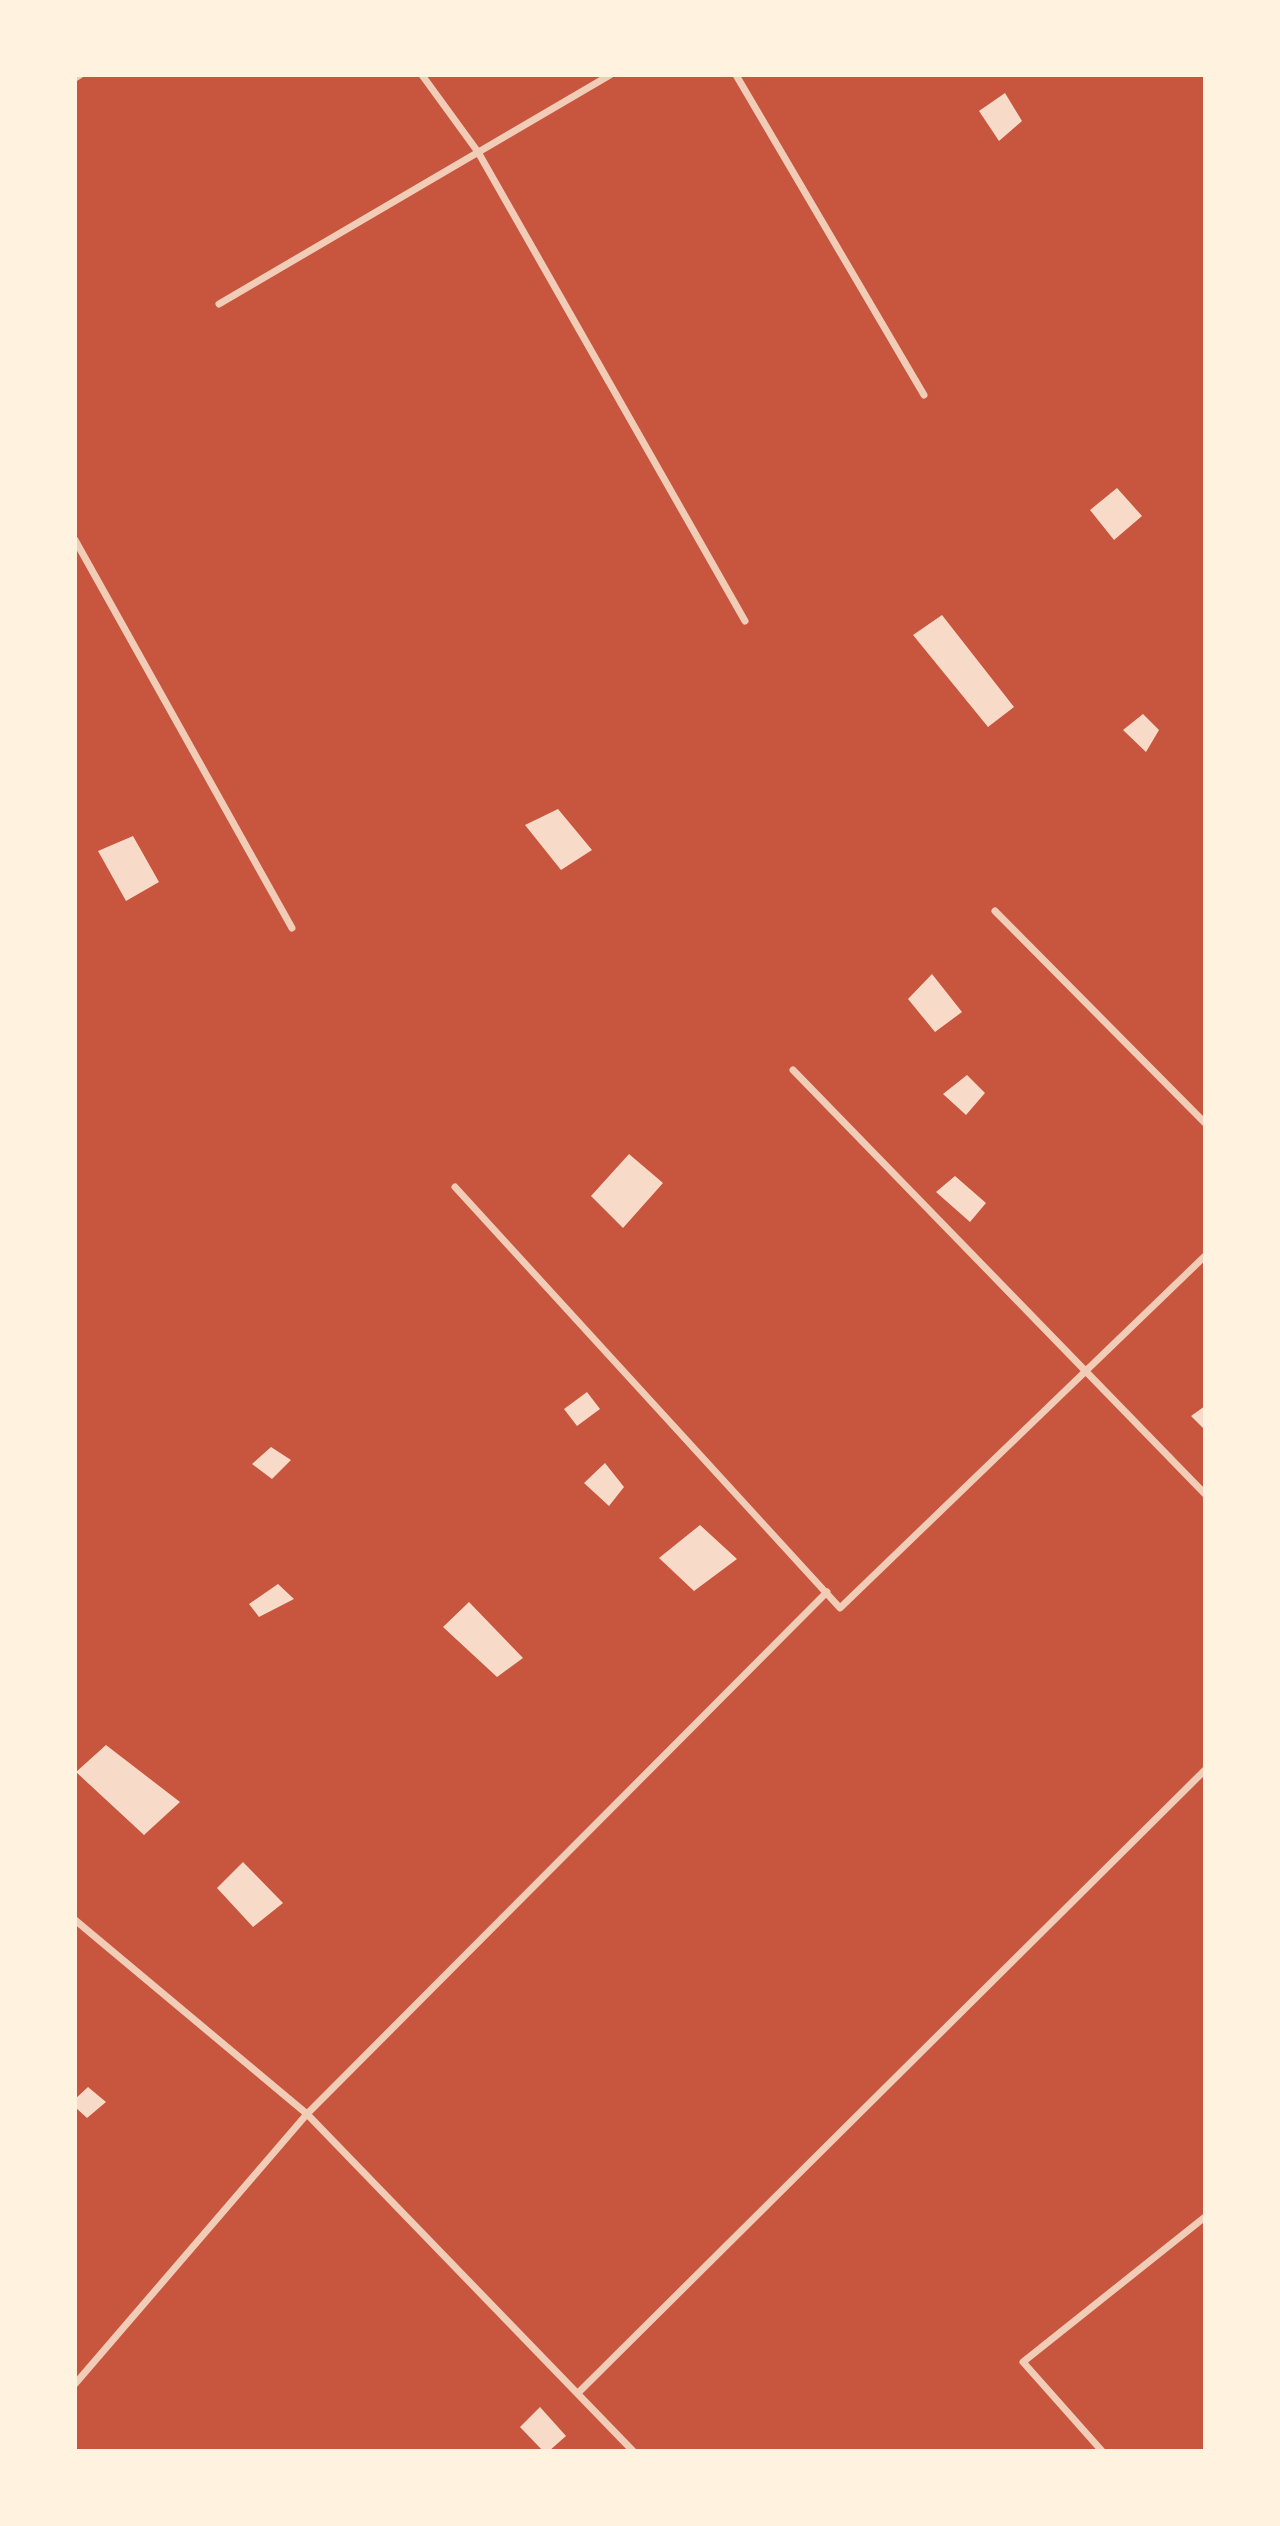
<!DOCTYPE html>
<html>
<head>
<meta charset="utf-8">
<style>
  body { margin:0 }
  #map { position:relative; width:1280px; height:2526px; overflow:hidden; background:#c8553d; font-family:"Nunito Sans",sans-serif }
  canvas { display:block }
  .frame { position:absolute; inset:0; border:77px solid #fff3e0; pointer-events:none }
</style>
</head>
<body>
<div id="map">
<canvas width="1280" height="2526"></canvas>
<div class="frame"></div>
</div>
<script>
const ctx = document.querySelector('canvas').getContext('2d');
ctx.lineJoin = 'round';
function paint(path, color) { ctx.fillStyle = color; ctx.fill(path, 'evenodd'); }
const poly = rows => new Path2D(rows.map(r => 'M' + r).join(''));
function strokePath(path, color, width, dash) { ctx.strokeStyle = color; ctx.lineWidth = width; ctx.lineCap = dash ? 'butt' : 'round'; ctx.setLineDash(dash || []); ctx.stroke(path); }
const building = poly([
  [1005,93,1022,121,999,141,979,111],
  [1117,488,1142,516,1114,540,1090,510],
  [942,615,1014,707,988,727,913,635],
  [1143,714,1159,730,1146,752,1123,730],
  [558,809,592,850,561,870,525,825],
  [133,836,159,882,126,901,98,851],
  [932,974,962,1012,935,1032,908,999],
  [967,1075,985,1093,966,1115,943,1094],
  [629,1154,663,1183,623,1228,591,1196],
  [955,1176,986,1203,970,1222,936,1192],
  [587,1392,600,1409,577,1426,564,1409],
  [1205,1406,1205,1430,1191,1416],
  [271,1447,291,1460,272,1479,252,1464],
  [605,1463,624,1487,609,1506,584,1483],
  [700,1525,737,1559,694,1591,659,1558],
  [278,1584,294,1599,259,1617,249,1604],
  [469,1602,523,1658,497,1677,443,1627],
  [106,1745,180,1802,144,1835,76,1772],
  [243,1862,283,1903,253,1927,217,1888],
  [88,2087,106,2102,87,2118,75,2107,75,2099],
  [540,2407,566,2436,549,2451,543,2451,520,2427]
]);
const minor = poly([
  [422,75,478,152,745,621],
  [736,75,924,395],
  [75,78,80,75],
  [219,304,610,75],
  [75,540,292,928],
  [995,911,1205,1123],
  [793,1070,1205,1494],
  [455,1187,840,1608,1205,1256],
  [75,1920,307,2114,633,2451],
  [75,2384,307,2114,827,1592],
  [578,2393,1205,1770],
  [1102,2451,1023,2362,1205,2217]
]);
paint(building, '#f7dbc8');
strokePath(minor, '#f1ccb7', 7);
</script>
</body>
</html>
